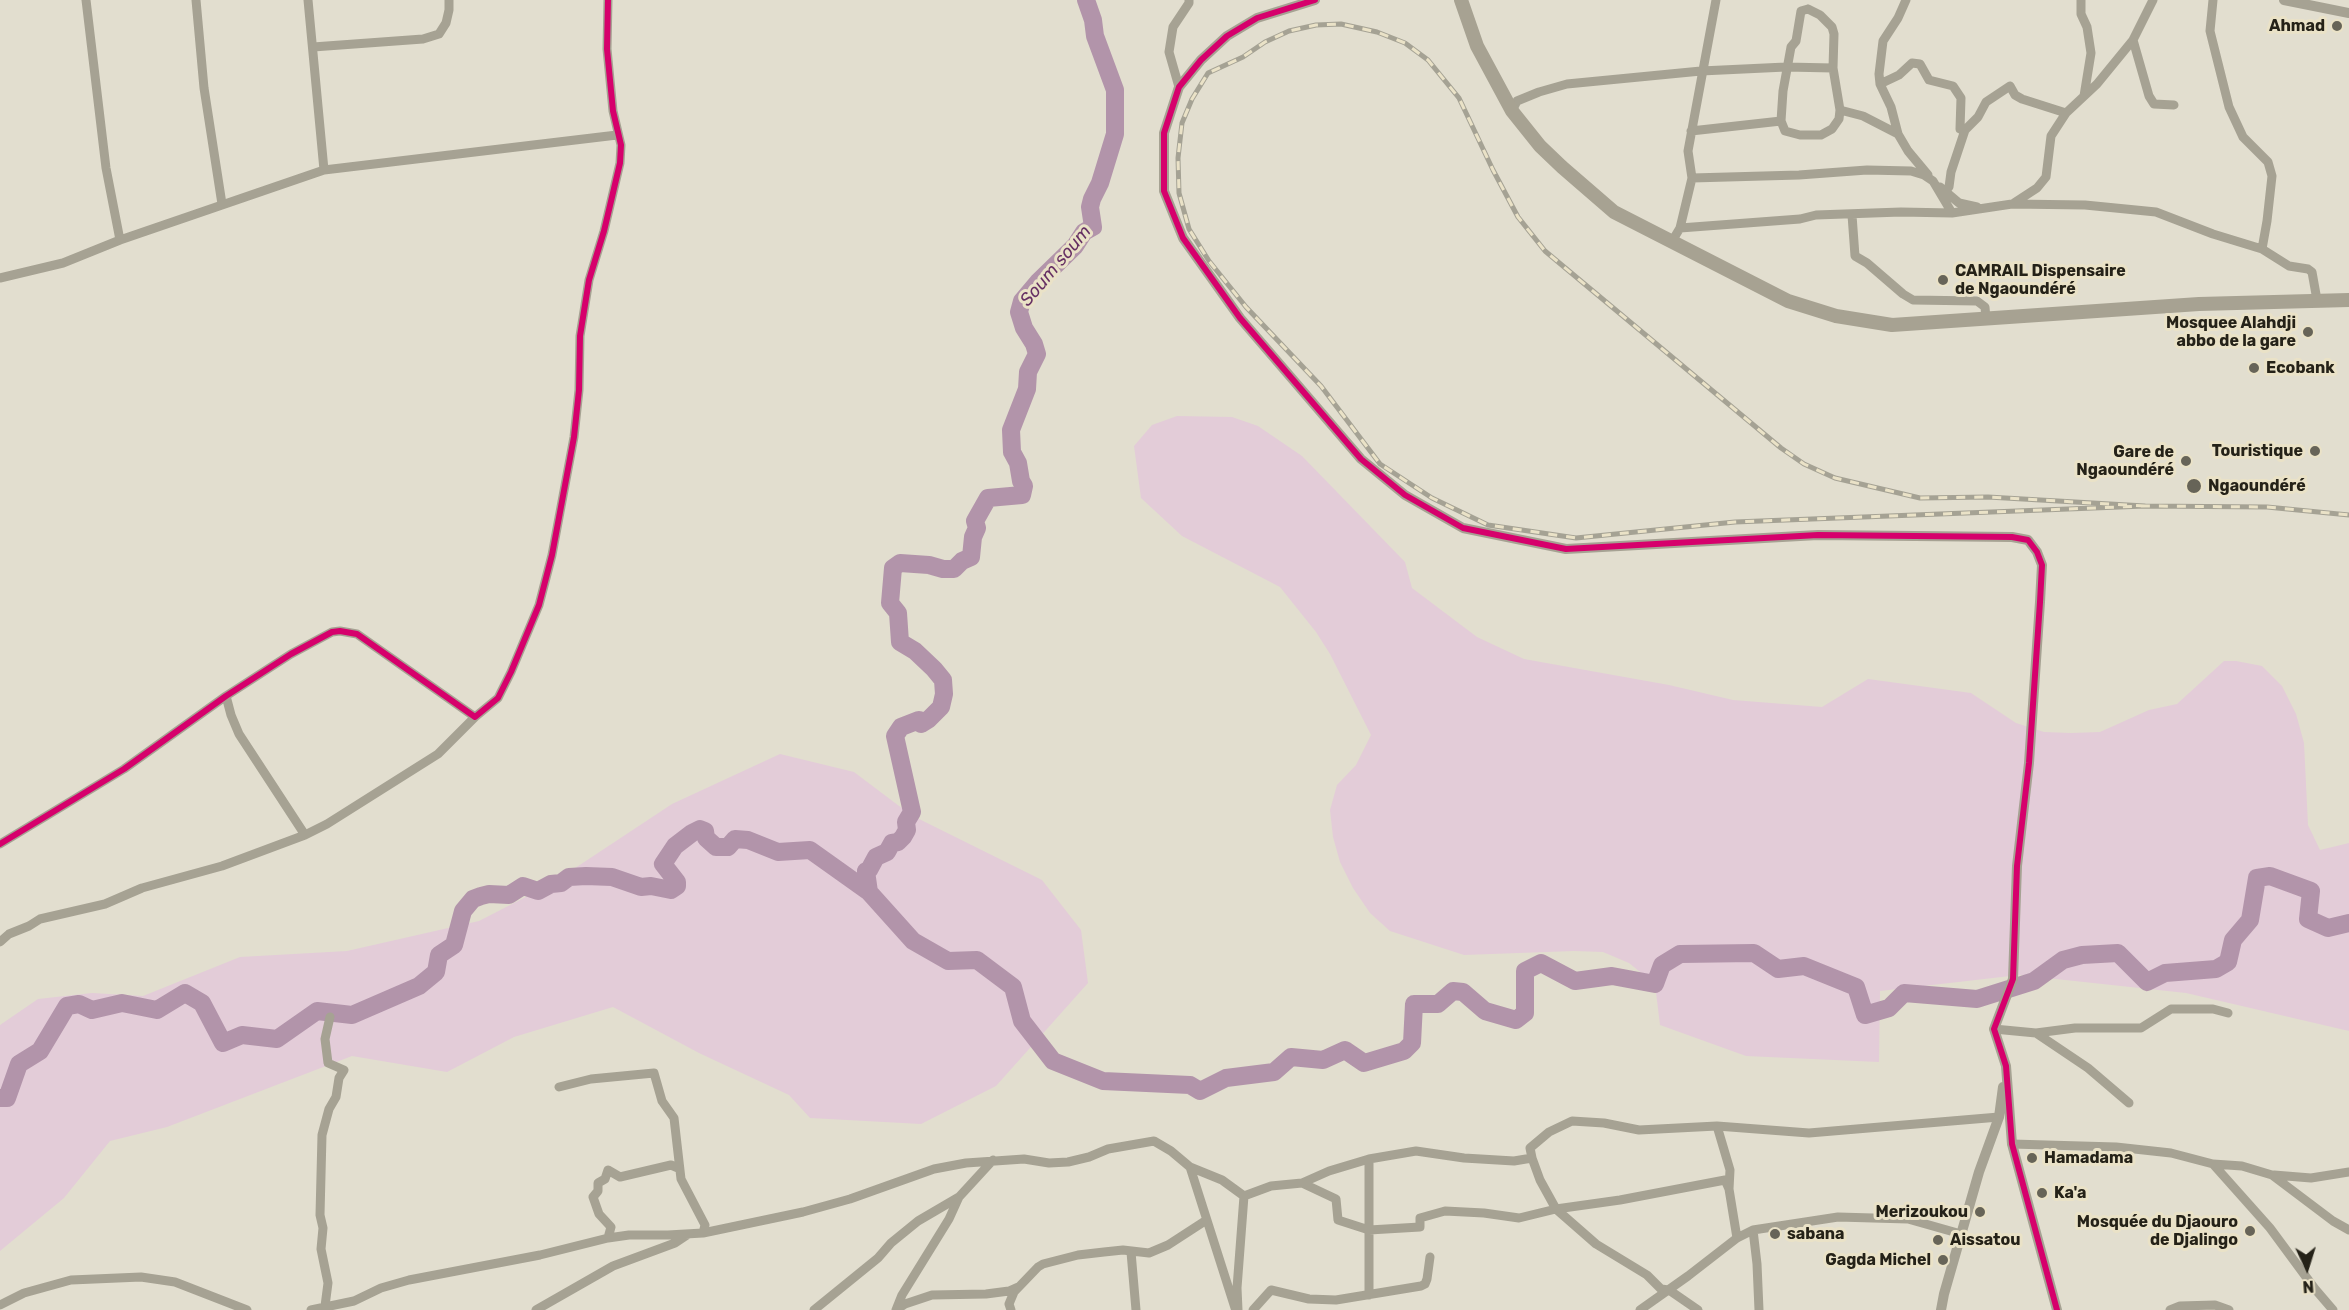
<!DOCTYPE html>
<html>
<head>
<meta charset="utf-8">
<style>
  body { margin:0 }
  #map { position:relative; width:2349px; height:1310px; overflow:hidden; background:#e2decf; font-family:Rubik,sans-serif }
  canvas { display:block }
  .north { position:absolute; left:2277px; top:1238px; width:60px; height:60px; -webkit-text-stroke:4px #eae2c7; paint-order:stroke; rotate:176deg; font-size:16px; font-weight:700; line-height:24px; text-align:center; color:#252218 }
  .north::after { content:''; display:block; margin:auto; width:21px; height:27px; background:#252218; clip-path:polygon(50% 0,100% 100%,50% 72%,0 100%) }
</style>
</head>
<body>
<div id="map">
<canvas width="2349" height="1310"></canvas>
<div class="north">N</div>
</div>
<script>
const ctx = document.querySelector('canvas').getContext('2d');
ctx.lineJoin = 'round';
function paint(path, color) { ctx.fillStyle = color; ctx.fill(path, 'evenodd'); }
const poly = rows => new Path2D(rows.map(r => 'M' + r).join(''));
function strokePath(path, color, width, dash) { ctx.strokeStyle = color; ctx.lineWidth = width; ctx.lineCap = dash ? 'butt' : 'round'; ctx.setLineDash(dash || []); ctx.stroke(path); }
function write(font, color, halo, rows, align = 'center') {
  ctx.font = font + ' Rubik,sans-serif'; ctx.lineWidth = 6; ctx.setLineDash([]); ctx.textBaseline = 'middle'; ctx.strokeStyle = halo; ctx.fillStyle = color; for (const [text, x, y, turn = 0] of rows) {
    ctx.save(); ctx.translate(x, y); ctx.rotate((+turn || 0) * Math.PI / 180); ctx.textAlign = isNaN(turn) ? turn : align; if (halo) ctx.strokeText(text, 0, 0); ctx.fillText(text, 0, 0); ctx.restore();
  }
}
const green = poly([
  [1177,416,1232,417,1258,426,1302,456,1405,562,1412,588,1477,637,1524,659,1669,685,1733,700,1822,707,1868,679,1971,693,2016,723,2044,732,2071,733,2100,732,2149,710,2177,704,2224,661,2236,661,2262,666,2282,686,2296,714,2304,743,2308,825,2320,850,2349,843,2349,1031,2186,993,2019,975,1880,991,1879,1062,1746,1056,1660,1025,1655,984,1629,963,1603,952,1574,951,1464,955,1390,931,1370,913,1353,888,1340,862,1333,837,1330,810,1337,785,1356,765,1371,735,1330,654,1316,632,1280,587,1182,536,1141,498,1134,446,1152,425],
  [780,754,854,772,911,815,1042,880,1081,930,1088,983,996,1086,921,1124,810,1118,789,1095,699,1053,613,1007,514,1037,447,1072,352,1056,167,1127,110,1141,64,1198,0,1251,0,1025,38,999,92,993,143,996,240,957,347,951,479,921,551,884,672,804]
]);
const river = poly([
  [869,892,866,871,869,870,876,857,887,852,892,843,898,842,903,837,907,830,906,822,912,812,895,736,901,727,919,720,921,724,929,719,941,707,944,694,943,680,934,669,915,651,900,642,898,613,890,603,893,568,900,563,929,565,943,569,954,569,962,561,971,557,973,537,977,528,975,521,988,498,1022,495,1024,486,1021,481,1018,463,1012,452,1011,430,1027,389,1028,372,1037,354,1034,344,1024,328,1019,312,1022,301,1038,282,1075,246,1084,232,1093,227,1090,207,1092,199,1100,183,1115,134,1115,90,1095,36,1093,20,1086,0],
  [0,1098,7,1098,19,1064,40,1051,67,1006,79,1004,92,1010,122,1003,157,1010,185,993,202,1003,223,1043,242,1035,277,1039,317,1011,352,1015,419,986,436,972,439,955,454,945,463,911,473,899,481,896,489,894,509,895,523,886,538,891,551,884,561,883,569,877,586,876,612,877,641,887,651,886,671,890,677,886,677,882,663,864,675,846,692,833,700,829,705,831,706,838,716,847,728,847,735,839,748,840,778,852,810,850,869,892,913,941,948,961,977,960,1013,987,1022,1021,1053,1061,1103,1081,1190,1085,1200,1091,1226,1078,1274,1072,1291,1057,1323,1060,1345,1050,1364,1063,1404,1051,1412,1043,1414,1004,1438,1004,1453,991,1463,992,1485,1011,1516,1020,1525,1013,1525,971,1541,963,1575,981,1612,976,1655,984,1662,965,1680,954,1754,953,1778,969,1804,966,1856,987,1865,1015,1889,1008,1904,993,1977,999,2034,981,2063,960,2082,955,2118,953,2147,982,2165,973,2216,969,2228,962,2233,940,2250,920,2257,878,2270,876,2311,891,2308,919,2328,928,2349,923]
]);
const minor = poly([
  [86,0,106,168,120,240],
  [196,0,204,88,222,204],
  [308,0,324,170],
  [1906,0,1898,18,1883,41,1879,74,1880,84,1891,107,1898,134,1908,151,1928,175],
  [2081,0,2081,14,2087,27,2091,53,2084,96],
  [2213,0,2210,31,2229,107,2243,137,2268,162,2272,176,2267,221,2262,249],
  [1808,9,1801,11,1796,41,1791,47,1783,91,1781,121,1785,131,1800,135,1821,135,1832,129,1839,119,1840,110],
  [1808,9,1820,15,1832,27,1834,34,1833,68,1840,110,1863,116,1898,134],
  [2133,40,2149,96,2154,104,2174,105],
  [313,47,423,39,439,34,446,23,449,10,449,0],
  [1880,84,1899,75,1912,63,1920,64,1929,80,1953,86,1961,98,1960,129,1965,130],
  [1179,87,1169,52,1173,27,1189,3,1189,0],
  [1512,111,1517,101,1539,92,1567,84,1701,71,1786,67,1833,68],
  [1691,131,1781,121],
  [1692,178,1799,175,1867,170,1911,171,1924,175,1933,181,1952,213],
  [1940,187,1959,203,1977,207],
  [1944,191,1949,187,1951,172,1965,130,1978,117,1986,102,2010,86,2015,95,2022,99,2066,113],
  [2014,203,2037,188,2046,177,2051,136,2066,113,2097,84,2133,40,2153,0],
  [1852,215,1855,256,1867,263,1903,294,1913,300,1977,301,1985,307,1986,319],
  [1680,228,1800,219,1816,215,1901,212,1952,213,2012,204,2085,205,2156,212,2213,234,2262,249,2289,266,2308,269,2312,272,2317,300],
  [1671,243,1680,228,1692,178,1688,151,1716,0],
  [0,278,63,263,120,240,324,170,617,135],
  [226,696,231,715,239,734,305,835],
  [0,844,124,769,226,696,291,654,332,632,340,631,357,634,475,717,498,698,511,672,539,605,552,555,574,437,579,390,580,336,589,280,604,231,620,163,621,145,613,111,607,49,608,0],
  [0,942,9,934,29,926,40,919,105,904,142,888,222,866,305,835,327,824,438,754,475,717],
  [1994,1029,2036,1033,2088,1068,2129,1103],
  [2036,1033,2075,1028,2141,1028,2171,1009,2213,1009,2228,1013],
  [559,1087,591,1079,654,1073,662,1101,674,1118,681,1179,705,1225,703,1233],
  [1717,1126,1730,1170,1729,1189,1737,1238],
  [2012,1144,2116,1147,2171,1153,2213,1164,2270,1228,2315,1289,2333,1310],
  [1532,1158,1540,1180,1556,1209,1620,1200,1725,1180,1729,1189],
  [1369,1159,1369,1295],
  [2213,1164,2242,1166,2272,1175,2333,1221,2349,1230],
  [1190,1167,1235,1308],
  [2274,1175,2311,1178,2349,1172],
  [1302,1183,1336,1199,1338,1220,1369,1230,1420,1227,1420,1218,1445,1211,1484,1213,1519,1218,1556,1209,1596,1244,1647,1275,1661,1289,1669,1290,1698,1310],
  [1753,1230,1757,1264,1759,1310],
  [608,1238,611,1227,599,1214,593,1197,598,1191,598,1183,605,1179,608,1170,620,1177,671,1165,678,1168],
  [1131,1252,1136,1310],
  [0,1305,24,1293,71,1280,141,1277,175,1282,247,1310],
  [325,1306,328,1283,321,1249,323,1228,320,1215,322,1135,329,1109,336,1097,339,1078,344,1070,328,1063,325,1039,330,1017],
  [311,1310,354,1301,381,1288,409,1280,540,1255,608,1238,629,1235,668,1235,703,1233,803,1212,850,1199,934,1169,966,1163,1024,1159,1049,1163,1068,1162,1089,1157,1108,1149,1154,1141,1171,1151,1190,1167,1222,1180,1244,1196],
  [536,1310,613,1266,675,1243,687,1235],
  [814,1310,878,1258,891,1243,918,1221,959,1197,993,1160],
  [896,1310,902,1295,949,1219,959,1197],
  [896,1310,905,1304,932,1295,986,1294,1009,1291,1018,1287],
  [1011,1310,1009,1304,1014,1292,1038,1267,1043,1264,1078,1255,1104,1252,1123,1250,1149,1253,1168,1245,1205,1221],
  [1238,1310,1237,1288,1244,1196,1271,1186,1302,1183,1329,1171,1369,1159,1416,1151,1464,1158,1514,1161,1532,1158,1530,1148,1549,1132,1572,1121,1604,1123,1639,1130,1717,1126,1809,1133,1999,1117],
  [1253,1310,1271,1290,1309,1299,1336,1300,1421,1286,1425,1284,1427,1279,1430,1257],
  [1640,1310,1688,1276,1737,1238,1753,1230,1838,1217,1908,1219,1961,1234],
  [2170,1310,2180,1306,2215,1305,2229,1310]
]);
const tertiary = poly([
  [1315,0,1257,18,1227,36,1201,60,1179,87,1164,133,1164,191,1183,238,1240,318,1361,459,1405,495,1463,528,1566,549,1818,535,2012,537,2028,540,2037,552,2042,565,2040,602,2029,763,2017,866,2013,979,1994,1029,2006,1066,2012,1144,2057,1310],
  [2284,0,2349,13],
  [1941,1310,1944,1294,1979,1172,1999,1117,2003,1087]
]);
const primary = poly([
  [1461,0,1477,46,1512,111,1540,146,1562,167,1614,212,1788,301,1836,316,1892,325,2199,304,2349,300]
]);
const rail = poly([
  [2145,506,1988,497,1920,498,1835,478,1804,464,1781,448,1545,251,1518,217,1493,170,1459,98,1428,60,1405,43,1377,32,1341,24,1316,25,1289,31,1265,42,1243,57,1208,73,1192,99,1182,123,1178,158,1179,193,1189,229,1209,261,1246,307,1321,386,1380,464,1432,498,1488,525,1576,538,1735,522,2145,506,2267,507,2349,515]
]);
const cycleway = poly([
  [1315,0,1257,18,1227,36,1201,60,1179,87,1164,133,1164,191,1183,238,1240,318,1361,459,1405,495,1463,528,1566,549,1818,535,2012,537,2028,540,2037,552,2042,565,2040,602,2029,763,2017,866,2013,979,1994,1029,2006,1066,2012,1144,2057,1310],
  [0,844,124,769,226,696,291,654,332,632,340,631,357,634,475,717,498,698,511,672,539,605,552,555,574,437,579,390,580,336,589,280,604,231,620,163,621,145,613,111,607,49,608,0]
]);
const markers = [
  [2337,26,6,"#676458"],
  [1943,280,6,"#676458"],
  [2308,332,6,"#676458"],
  [2254,368,6,"#676458"],
  [2315,451,6,"#676458"],
  [2186,461,6,"#676458"],
  [2194,486,8,"#676458"],
  [2032,1158,6,"#676458"],
  [2042,1193,6,"#676458"],
  [1980,1212,6,"#676458"],
  [2250,1231,6,"#676458"],
  [1775,1234,6,"#676458"],
  [1938,1240,6,"#676458"],
  [1943,1260,6,"#676458"]
];
const poiNames = [
  ["Ahmad",2325,26],
  ["CAMRAIL Dispensaire",1955,271,"left"],
  ["de Ngaoundéré",1955,289,"left"],
  ["Mosquee Alahdji",2296,323],
  ["abbo de la gare",2296,341],
  ["Ecobank",2266,368,"left"],
  ["Touristique",2303,451],
  ["Gare de",2174,452],
  ["Ngaoundéré",2174,470],
  ["Ngaoundéré",2208,486,"left"],
  ["Hamadama",2044,1158,"left"],
  ["Ka'a",2054,1193,"left"],
  ["Merizoukou",1968,1212],
  ["Mosquée du Djaouro",2238,1222],
  ["de Djalingo",2238,1240],
  ["sabana",1787,1234,"left"],
  ["Aissatou",1950,1240,"left"],
  ["Gagda Michel",1931,1260]
];
const waterNames = [
  ["Soum soum",1056,266,-50]
];
paint(green, '#e3ccd8');
strokePath(river, '#b294aa', 18);
strokePath(minor, '#a6a293', 9);
strokePath(tertiary, '#a6a293', 10);
strokePath(primary, '#a7a292', 14);
strokePath(rail, '#a5a294', 5);
strokePath(rail, '#eae2c7', 3, [9]);
strokePath(cycleway, '#d6006c', 6);
for (const [x, y, r, color] of markers) { const dot = new Path2D(); dot.arc(x, y, r, 0, 2 * Math.PI); ctx.fillStyle = color; ctx.fill(dot); strokePath(dot, '#eae2c7', 2); }
write('bold 16px', '#252218', '#eae2c7', poiNames, 'right');
write('italic 18px', '#663063', '#eae2c7', waterNames);
</script>
</body>
</html>
